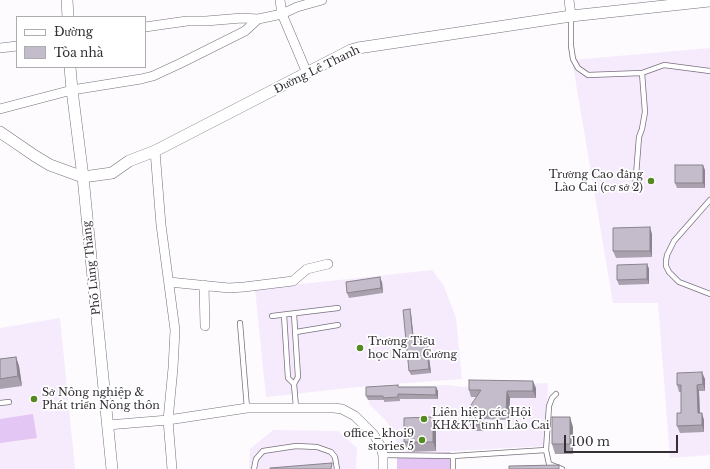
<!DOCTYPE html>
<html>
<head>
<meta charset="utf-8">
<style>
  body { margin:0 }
  #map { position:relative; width:710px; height:469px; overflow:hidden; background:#fdfbfe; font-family:"Libre Baskerville",serif }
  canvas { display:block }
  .legend { position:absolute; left:16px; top:16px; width:130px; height:52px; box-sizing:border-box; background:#fff; border:1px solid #adacae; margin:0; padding:5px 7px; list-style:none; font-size:12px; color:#332f35 }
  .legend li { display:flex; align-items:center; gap:8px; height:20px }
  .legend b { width:20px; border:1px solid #adacae }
  .scale { position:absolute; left:564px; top:435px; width:114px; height:18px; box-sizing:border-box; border:2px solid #332f35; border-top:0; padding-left:5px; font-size:12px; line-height:14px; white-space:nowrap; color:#332f35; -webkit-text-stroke:3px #fff; paint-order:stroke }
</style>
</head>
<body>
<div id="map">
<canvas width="710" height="469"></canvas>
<ul class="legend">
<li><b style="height:5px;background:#fff"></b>Đường</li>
<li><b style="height:11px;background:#c4bcca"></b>Tòa nhà</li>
</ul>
<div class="scale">100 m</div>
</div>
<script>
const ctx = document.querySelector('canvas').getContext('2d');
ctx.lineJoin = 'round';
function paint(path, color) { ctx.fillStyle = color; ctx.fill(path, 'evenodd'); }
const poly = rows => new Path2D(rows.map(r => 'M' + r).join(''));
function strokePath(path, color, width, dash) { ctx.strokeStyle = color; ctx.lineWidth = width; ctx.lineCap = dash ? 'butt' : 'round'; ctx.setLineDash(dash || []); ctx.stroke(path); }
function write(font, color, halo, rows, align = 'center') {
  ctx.font = font + ' "Libre Baskerville",serif'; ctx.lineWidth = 3.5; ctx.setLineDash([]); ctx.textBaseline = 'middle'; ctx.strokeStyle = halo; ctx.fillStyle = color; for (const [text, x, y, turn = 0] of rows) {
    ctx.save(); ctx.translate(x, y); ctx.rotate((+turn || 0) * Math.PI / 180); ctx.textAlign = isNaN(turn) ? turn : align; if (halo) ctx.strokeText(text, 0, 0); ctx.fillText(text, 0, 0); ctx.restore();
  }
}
const built = poly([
  [710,48,710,455,670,458,658,303,613,303,572,60],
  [432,270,444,286,456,318,462,379,368,386,266,397,255,289],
  [60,318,75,469,0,469,0,328],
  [548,383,545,446,400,454,394,435,387,422,369,404,368,389,447,385,464,387],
  [273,430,338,431,357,448,356,469,249,469,250,449]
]);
const green = poly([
  [33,414,37,438,0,443,0,419],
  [450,452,456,459,456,469,397,469,397,458,400,454]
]);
const service = poly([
  [571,17,571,46,573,59,578,68,588,75,642,73,664,65,710,71],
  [635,188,639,137,642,129,645,112,642,73],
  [710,200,674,241,667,255,666,261,666,266,669,272,679,282,710,294],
  [294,314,298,377,294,384,296,407],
  [284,315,288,378,294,384],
  [272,316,338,308],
  [240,323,247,408],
  [296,332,338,325],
  [556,394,552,398,549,406,546,450,549,464,562,469],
  [0,403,9,402],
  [383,455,453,456,546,450],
  [453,456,453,469],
  [254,469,256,459,263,451,296,446,317,447,331,452,335,457,337,469]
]);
const minor = poly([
  [280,0,282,14,307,73],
  [569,0,571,16],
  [145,27,187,21,206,21,242,18,258,19,282,14,297,7,322,0],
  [0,48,17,46],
  [0,109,72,90,141,79,153,76,179,64,245,31,258,19],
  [155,151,161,225,175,330,173,368,168,420,172,469],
  [169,282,229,288,244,287,293,281,307,269,328,264],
  [204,285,205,326],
  [108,425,168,420,247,408,334,408,342,409,355,416,374,435,380,445,383,455,383,469]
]);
const tertiary = poly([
  [67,0,68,17],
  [70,67,72,90,83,177,112,469],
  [0,132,35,156,50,165,83,177,112,173,129,161,155,151,351,50,358,48,571,16,710,1]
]);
const wall = poly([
  [705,170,705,188,677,188,675,183],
  [652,234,652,257,616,258,613,251],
  [647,264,649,269,649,284,619,285,617,280],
  [382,282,383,293,349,298,347,293],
  [411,314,414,339,426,338,427,342,431,373,411,375,409,371],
  [16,357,19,366,22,386,0,389,0,359],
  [705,379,705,391,699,391,700,413,704,420,704,432,680,433,677,426,681,413,681,392,679,392,677,385],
  [398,385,398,387,438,391,438,399,400,399,400,401,384,402,384,400,368,400,366,396],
  [536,388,536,398,510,398,509,420,484,419,484,431,472,431,470,424,476,397,471,397,469,390],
  [436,426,436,451,408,452,404,442],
  [573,427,573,454,555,454,552,444]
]);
const shadedWall = poly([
  [703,165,705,170,705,188,703,183],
  [650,227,652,234,652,257,650,251],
  [647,264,649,269,649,284,647,279],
  [380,277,382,282,383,293,381,288],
  [410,309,411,314,414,344,413,339],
  [426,338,427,342,431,373,429,369],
  [16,357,19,366,22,386,18,376],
  [702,372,705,379,705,391,703,384],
  [533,381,536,388,536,398,533,391],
  [697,385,699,391,700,420,698,413],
  [436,387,438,391,438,399,436,395],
  [507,391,510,398,509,420,506,413],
  [482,412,484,419,484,431,481,424],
  [702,413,704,420,704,432,702,425],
  [433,417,436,426,436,451,433,442],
  [570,417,573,427,573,454,570,444]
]);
const building = poly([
  [675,165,703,165,703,183,675,183,675,165],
  [650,227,650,251,613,251,613,228,650,227],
  [647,264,647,279,617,280,617,265,647,264],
  [380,277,381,288,347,293,346,282,380,277],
  [410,309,413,339,426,338,429,369,409,371,403,310,410,309],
  [16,357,18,376,0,379,0,359,16,357],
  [702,372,703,384,697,385,698,413,702,413,702,425,677,426,677,413,681,413,681,385,677,385,677,373,702,372],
  [469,380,533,381,533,391,507,391,506,413,482,412,481,424,470,424,469,408,481,390,469,390,469,380],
  [398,385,398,387,436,387,436,395,398,394,398,397,383,398,383,396,366,396,366,387,398,385],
  [433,417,433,442,404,442,404,418,433,417],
  [552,417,570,417,570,444,552,444,552,417],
  [332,463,331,469,270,469,270,468,332,463],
  [559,465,559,469,509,469,509,466,559,465]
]);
const markers = [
  [651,181,4,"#558921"],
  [360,348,4,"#558921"],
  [34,399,4,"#558921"],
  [424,419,4,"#558921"],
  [422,440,4,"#558921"]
];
const streetNames = [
  ["Đường Lê Thanh",317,70,-26],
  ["Phố Lùng Thàng",92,268,-96]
];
const poiNames = [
  ["Trường Cao đẳng",643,175,"right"],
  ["Lào Cai (cơ sở 2)",643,188,"right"],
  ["Trường Tiểu",368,342],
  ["học Nam Cường",368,355],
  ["Sở Nông nghiệp &",42,393],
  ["Phát triển Nông thôn",42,406],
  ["Liên hiệp các Hội",432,413],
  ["KH&KT tỉnh Lào Cai",432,426],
  ["office_khoi9",414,434,"right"],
  ["stories 5",414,447,"right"]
];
paint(built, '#f6ebfd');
paint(green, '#e4c6f5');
strokePath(service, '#78707d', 6);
strokePath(minor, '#78707d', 10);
strokePath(tertiary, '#78707d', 12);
strokePath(service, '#fff', 4.5);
strokePath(minor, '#fff', 9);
strokePath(tertiary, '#fff', 11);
paint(wall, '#a9a2ae');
paint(shadedWall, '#89848d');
paint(building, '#c4bcca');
strokePath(building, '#89848d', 1);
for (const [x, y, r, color] of markers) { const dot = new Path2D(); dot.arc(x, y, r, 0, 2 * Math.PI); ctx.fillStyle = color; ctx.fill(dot); strokePath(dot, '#fff', 1.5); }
write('11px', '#332f35', '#fff', streetNames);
write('11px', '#332f35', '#fff', poiNames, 'left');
</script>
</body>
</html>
